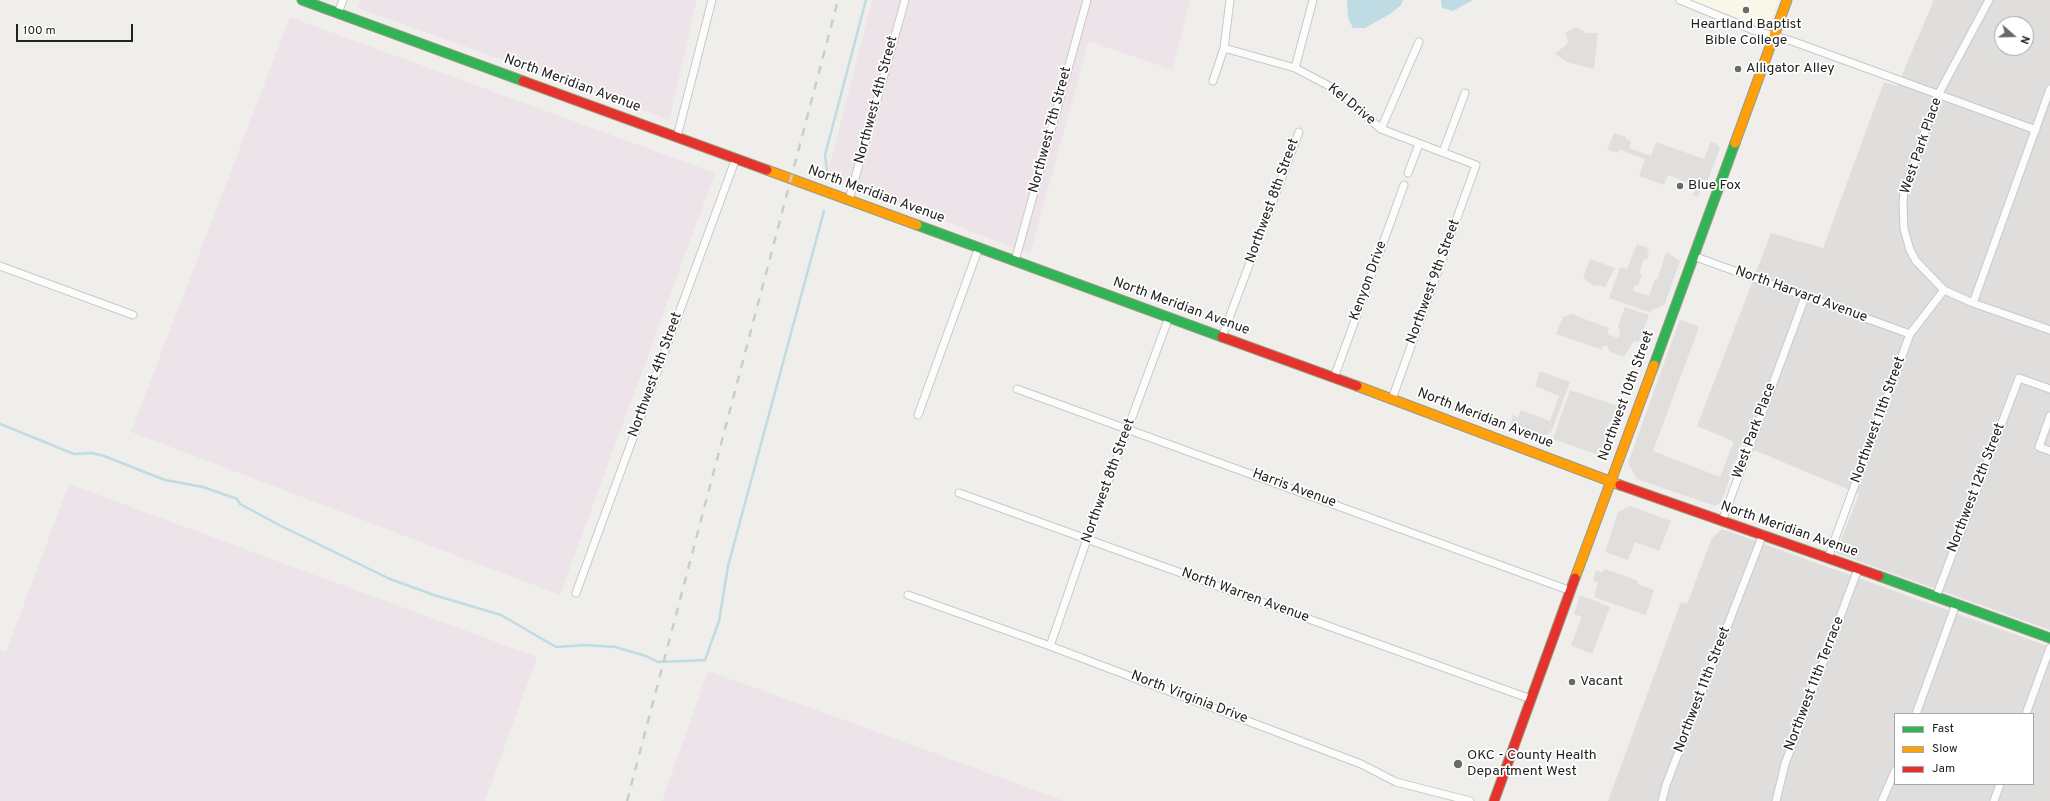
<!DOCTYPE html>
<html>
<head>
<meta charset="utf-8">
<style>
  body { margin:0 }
  #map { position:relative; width:2050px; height:801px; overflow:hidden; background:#f0eeeb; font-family:Overpass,sans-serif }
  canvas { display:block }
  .legend { position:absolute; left:1894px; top:713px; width:140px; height:72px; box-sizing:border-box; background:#fff; border:1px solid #a7a7a7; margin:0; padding:5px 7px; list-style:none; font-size:12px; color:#222 }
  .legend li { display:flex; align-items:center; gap:8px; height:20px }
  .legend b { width:20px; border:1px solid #a7a7a7 }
  .north { position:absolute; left:1994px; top:16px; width:40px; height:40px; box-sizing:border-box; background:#fff; border:1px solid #a7a7a7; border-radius:50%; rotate:110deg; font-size:11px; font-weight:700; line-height:16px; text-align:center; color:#222 }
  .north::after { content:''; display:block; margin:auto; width:14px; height:18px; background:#6a6968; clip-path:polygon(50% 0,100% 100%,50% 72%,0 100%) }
  .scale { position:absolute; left:16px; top:24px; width:117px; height:18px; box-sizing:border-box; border:2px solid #222; border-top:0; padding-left:5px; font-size:12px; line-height:14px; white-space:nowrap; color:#222; -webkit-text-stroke:3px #fff; paint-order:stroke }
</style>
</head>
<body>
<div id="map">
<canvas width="2050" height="801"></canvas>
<ul class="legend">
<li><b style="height:5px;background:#30b455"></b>Fast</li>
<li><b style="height:5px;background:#ff9f0a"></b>Slow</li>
<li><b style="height:5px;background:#e5322d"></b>Jam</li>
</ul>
<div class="north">N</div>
<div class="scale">100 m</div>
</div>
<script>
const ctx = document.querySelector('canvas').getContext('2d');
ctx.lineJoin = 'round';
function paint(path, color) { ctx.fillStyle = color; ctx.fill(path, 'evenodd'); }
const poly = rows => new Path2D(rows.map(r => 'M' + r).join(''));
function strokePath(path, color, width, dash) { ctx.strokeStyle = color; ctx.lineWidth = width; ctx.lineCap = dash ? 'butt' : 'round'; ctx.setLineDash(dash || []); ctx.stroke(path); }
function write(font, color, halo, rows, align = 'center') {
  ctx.font = font + ' Overpass,sans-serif'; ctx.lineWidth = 3.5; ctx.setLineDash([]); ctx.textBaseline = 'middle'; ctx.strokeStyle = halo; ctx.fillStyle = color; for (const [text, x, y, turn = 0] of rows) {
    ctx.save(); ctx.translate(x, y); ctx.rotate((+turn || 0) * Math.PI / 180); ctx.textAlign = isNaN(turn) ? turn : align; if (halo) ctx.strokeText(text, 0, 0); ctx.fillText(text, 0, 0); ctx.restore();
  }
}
const residential = poly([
  [1934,0,2050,0,2050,630,1836,553,1859,494,1697,426,1771,233,1823,248,1884,82,1897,86],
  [2002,24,2026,24,2026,48,2002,48],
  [1722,529,2050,647,2050,801,1608,801,1681,602,1687,604,1712,538],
  [1895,714,2033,714,2033,784,1895,784]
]);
const industrial = poly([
  [361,0,697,0,669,120,358,8],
  [872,0,1190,0,1172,70,1089,41,1030,254,827,176],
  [290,17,715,173,560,595,131,432],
  [69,484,537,657,485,801,0,801,0,650,6,652],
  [708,671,864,727,1064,801,662,801]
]);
const education = poly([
  [1690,0,1778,0,1771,20,1766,26,1762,26]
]);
const parking = poly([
  [1577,27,1586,33,1598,33,1594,69,1567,62,1555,54,1568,43,1566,35,1563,34],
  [1614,133,1626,137,1626,139,1631,141,1629,148,1651,156,1656,142,1704,159,1711,141,1717,144,1720,148,1708,180,1703,184,1698,197,1693,195,1696,186,1668,175,1664,185,1639,176,1645,159,1620,150,1617,153,1607,150],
  [1637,244,1648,248,1647,251,1649,253,1647,260,1644,259,1639,273,1642,274,1638,285,1635,285,1633,291,1649,296,1655,279,1658,279,1666,252,1680,261,1665,304,1649,312,1609,298,1620,267,1627,269],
  [1590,259,1615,268,1605,287,1599,285,1594,286,1583,278],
  [1625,307,1649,315,1639,342,1634,341,1624,357,1611,352,1606,345,1602,347,1603,350,1556,334,1563,317,1571,314,1609,328,1607,334,1618,338,1620,331,1618,326],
  [1680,319,1699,327,1653,451,1720,477,1734,441,1741,443,1738,455,1723,497,1721,502,1715,506,1637,479,1628,463],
  [1540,371,1570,382,1552,430,1548,434,1540,436,1510,425,1513,415,1518,417,1521,410,1550,421,1559,396,1535,386],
  [1570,390,1618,406,1614,420,1610,421,1608,425,1608,437,1601,456,1553,439],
  [1630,506,1671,521,1659,551,1635,542,1628,560,1605,552,1618,512],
  [1605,569,1638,581,1638,584,1654,590,1646,615,1594,597,1598,583,1593,581,1596,570,1602,573],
  [1580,595,1610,607,1592,654,1571,645,1582,617,1574,614]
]);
const water = poly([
  [1347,0,1403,0,1401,5,1390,14,1365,28,1353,28,1348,18],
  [1441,0,1473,0,1453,11,1442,8]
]);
const stream = poly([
  [827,171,825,155,866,0],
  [0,424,74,454,92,453,104,456,165,480,203,487,237,499,240,504,281,526,390,579,434,595,501,615,556,647,586,645,615,647,646,656,658,662,705,660,719,621,728,566,824,211]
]);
const street = poly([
  [1680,0,1753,30,1789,40,2036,130],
  [1989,0,1938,95,1904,191,1903,203,1904,229,1910,250,1916,261,1944,290,1973,303,2050,330],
  [338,13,343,0],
  [1224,48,1295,68,1335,89,1381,129,1476,165,1392,399],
  [1295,68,1313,0],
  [1213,81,1224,48,1230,0],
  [1381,129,1419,42],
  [677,137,712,0],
  [1443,152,1465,93],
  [1408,173,1419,144],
  [849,200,905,0],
  [1693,256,1910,334],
  [1015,261,1087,0],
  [0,266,133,315],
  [1973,303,2050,89],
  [1222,337,1299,132],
  [1334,378,1404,185],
  [1017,389,1571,591],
  [918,415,979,247],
  [2050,416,2039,447,2050,451],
  [959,493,1531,699],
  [1722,521,1805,297],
  [1828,558,1910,334,1944,290],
  [576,593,736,158],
  [908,595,1050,646,1361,764,1396,782,1470,801],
  [1936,597,2019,378,2050,389],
  [1050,646,1087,539,1169,317],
  [1916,714,1956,604],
  [2026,714,2050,648],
  [1662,801,1666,785,1763,534],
  [1776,801,1785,764,1858,569],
  [1882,801,1895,771],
  [1994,801,2000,784]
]);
const fast = poly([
  [302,0,523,81],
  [917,225,1222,337],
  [1654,365,1735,143],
  [1879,576,2050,638]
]);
const slow = poly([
  [1735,143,1787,0],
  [767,170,917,225],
  [1357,386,1620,485],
  [1575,578,1654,365]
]);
const jam = poly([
  [523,81,767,170],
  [1222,337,1357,386],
  [1620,485,1879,576],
  [1494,801,1575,578]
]);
const rail = poly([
  [627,801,838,0]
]);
const markers = [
  [1746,10,4,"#6a6968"],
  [1738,69,4,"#6a6968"],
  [1680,186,4,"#6a6968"],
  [1572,682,4,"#6a6968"],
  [1458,764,5,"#6a6968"]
];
const poiNames = [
  ["Heartland Baptist",1746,25,"center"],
  ["Bible College",1746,41,"center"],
  ["Alligator Alley",1746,69],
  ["Blue Fox",1688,186],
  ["Vacant",1580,682],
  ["OKC - County Health",1467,756],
  ["Department West",1467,772]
];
const streetNames = [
  ["North Meridian Avenue",572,84,20],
  ["Northwest 4th Street",877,100,-75],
  ["Kel Drive",1351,105,39],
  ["Northwest 7th Street",1051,130,-75],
  ["West Park Place",1922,146,-71],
  ["North Meridian Avenue",876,195,20],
  ["Northwest 8th Street",1273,201,-70],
  ["Kenyon Drive",1369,281,-70],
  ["Northwest 9th Street",1434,282,-70],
  ["North Harvard Avenue",1801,295,20],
  ["North Meridian Avenue",1181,307,20],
  ["Northwest 4th Street",656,375,-70],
  ["Northwest 10th Street",1627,396,-70],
  ["North Meridian Avenue",1485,419,21],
  ["Northwest 11th Street",1879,420,-70],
  ["West Park Place",1755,431,-70],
  ["Northwest 8th Street",1109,481,-70],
  ["Northwest 12th Street",1977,488,-69],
  ["Harris Avenue",1294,489,20],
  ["North Meridian Avenue",1789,530,19],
  ["North Warren Avenue",1245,596,20],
  ["Northwest 11th Terrace",1815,684,-69],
  ["Northwest 11th Street",1703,690,-69],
  ["North Virginia Drive",1189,698,21]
];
paint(residential, '#dfdedc');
paint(industrial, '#ede4e9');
paint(education, '#f8f7e8');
paint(parking, '#e0dfde');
paint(water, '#bfdbe3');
strokePath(stream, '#bfdbe3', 2.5);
strokePath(street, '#c9c8c7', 9);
strokePath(fast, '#999a82', 11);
strokePath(slow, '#999a82', 11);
strokePath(jam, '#999a82', 11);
strokePath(street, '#fdfcfc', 7);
strokePath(fast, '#30b455', 9);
strokePath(slow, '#ff9f0a', 9);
strokePath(jam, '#e5322d', 9);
strokePath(rail, '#ccc', 2.5, [8, 8]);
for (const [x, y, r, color] of markers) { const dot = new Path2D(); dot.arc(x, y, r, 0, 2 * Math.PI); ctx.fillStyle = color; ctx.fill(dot); strokePath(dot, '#fff', 1.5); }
write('14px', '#222', '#fff', poiNames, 'left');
write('14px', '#222', '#fff', streetNames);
</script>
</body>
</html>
